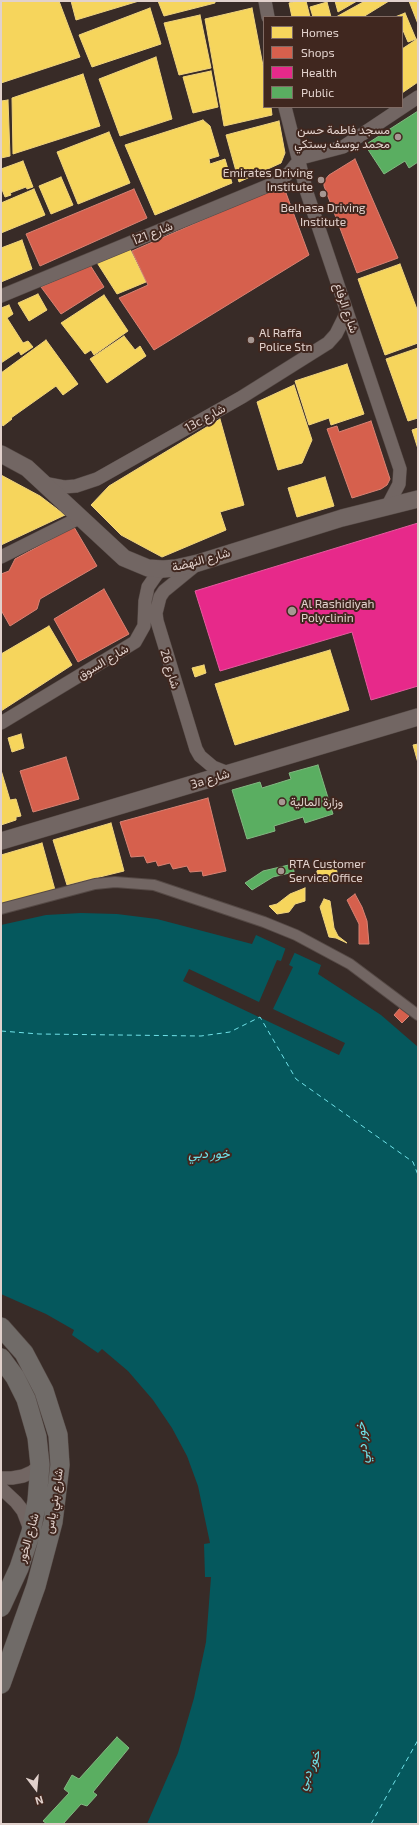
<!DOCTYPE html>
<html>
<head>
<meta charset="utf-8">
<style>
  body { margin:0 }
  #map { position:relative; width:419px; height:1825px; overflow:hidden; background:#382b27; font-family:"Exo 2",sans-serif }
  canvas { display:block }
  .frame { position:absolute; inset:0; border:2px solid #e1d1cc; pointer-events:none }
  .legend { position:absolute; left:263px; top:16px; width:140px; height:92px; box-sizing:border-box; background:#40271f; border:1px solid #806b64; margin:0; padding:5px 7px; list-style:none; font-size:12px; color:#e1d1cc }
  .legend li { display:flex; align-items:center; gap:8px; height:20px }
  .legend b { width:20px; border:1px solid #806b64 }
  .north { position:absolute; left:16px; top:1769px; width:40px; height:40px; -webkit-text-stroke:3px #40271f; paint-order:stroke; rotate:164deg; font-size:11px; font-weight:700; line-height:16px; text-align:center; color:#e1d1cc }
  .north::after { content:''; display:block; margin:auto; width:14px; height:18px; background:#e1d1cc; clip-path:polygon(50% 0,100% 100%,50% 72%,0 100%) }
</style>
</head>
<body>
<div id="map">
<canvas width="419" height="1825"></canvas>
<div class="frame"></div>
<ul class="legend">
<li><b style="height:11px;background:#f6d55c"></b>Homes</li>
<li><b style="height:11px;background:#d6604d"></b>Shops</li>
<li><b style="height:11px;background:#e7298a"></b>Health</li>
<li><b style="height:11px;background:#5aae61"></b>Public</li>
</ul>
<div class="north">N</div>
</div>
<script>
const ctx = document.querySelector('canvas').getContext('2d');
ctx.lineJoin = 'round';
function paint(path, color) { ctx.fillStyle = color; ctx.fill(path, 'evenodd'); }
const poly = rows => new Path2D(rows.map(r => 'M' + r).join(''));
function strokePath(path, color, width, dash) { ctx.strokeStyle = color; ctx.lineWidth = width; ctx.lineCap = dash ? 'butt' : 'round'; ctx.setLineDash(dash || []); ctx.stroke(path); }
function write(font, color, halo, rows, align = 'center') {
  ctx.font = font + ' "Exo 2",Vazirmatn,sans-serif'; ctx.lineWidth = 4; ctx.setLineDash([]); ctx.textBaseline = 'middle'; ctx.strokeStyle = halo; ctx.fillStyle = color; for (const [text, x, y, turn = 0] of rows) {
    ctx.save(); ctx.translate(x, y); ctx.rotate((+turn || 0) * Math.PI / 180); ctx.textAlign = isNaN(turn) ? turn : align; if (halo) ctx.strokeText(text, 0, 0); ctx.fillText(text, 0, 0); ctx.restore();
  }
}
const water = poly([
  [81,913,117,914,157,919,252,944,256,935,321,965,318,974,381,1015,418,1047,418,1824,147,1824,178,1753,194,1698,206,1642,211,1577,205,1577,204,1544,210,1543,198,1486,187,1456,172,1428,153,1400,128,1371,102,1349,98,1353,72,1335,74,1330,46,1314,1,1294,1,925,46,915]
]);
const pier = poly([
  [286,947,295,952,289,965,293,967,273,1009,345,1043,339,1055,183,981,189,969,259,1002,277,960,281,961]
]);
const homes = poly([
  [1,1,59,1,80,57,1,83,1,1],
  [71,1,139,1,76,20,71,1],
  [158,1,215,1,215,3,164,16,158,1],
  [297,1,306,1,310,17,292,17,289,3,297,1],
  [335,1,357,1,338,12,335,1],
  [365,1,389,1,363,17,336,17,365,1],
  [409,1,418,1,418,24,409,1],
  [327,2,331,17,313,17,310,7,327,2],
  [150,8,161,44,92,67,79,35,150,8],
  [252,8,264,71,264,107,271,107,272,115,224,126,205,19,252,8],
  [405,13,416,39,408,42,402,28,402,17,395,17,405,13],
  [200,15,211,68,179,75,164,23,200,15],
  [417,39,418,82,402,93,402,49,417,39],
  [156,57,172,119,120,136,99,79,156,57],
  [211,71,218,107,193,113,183,77,211,71],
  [83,74,100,126,13,154,12,98,83,74],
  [8,100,10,156,1,158,1,101,8,100],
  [203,120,210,126,219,156,209,159,210,164,225,159,232,183,155,215,125,145,203,120],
  [279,121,285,153,281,163,239,182,226,135,279,121],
  [109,132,130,183,78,204,57,152,109,132],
  [23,161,33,187,27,189,26,187,10,193,11,195,5,197,1,187,1,169,23,161],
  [61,177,73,205,51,214,39,186,61,177],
  [34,189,45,215,1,233,1,203,34,189],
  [22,240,32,269,1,282,1,248,22,240],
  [130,249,146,282,117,294,96,261,130,249],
  [400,264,418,312,418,343,385,355,358,279,400,264],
  [38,294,47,310,29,321,18,303,38,294],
  [104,295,128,331,94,355,91,350,85,354,61,323,104,295],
  [9,305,13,314,7,318,23,343,28,341,33,347,21,355,19,351,1,363,1,308,9,305],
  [124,336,135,350,140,346,146,356,107,383,90,359,124,336],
  [46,340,78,384,63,395,56,386,11,418,12,419,3,426,1,423,1,373,46,340],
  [418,348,418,418,408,421,386,359,418,348],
  [347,364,364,414,331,425,329,418,309,425,295,381,347,364],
  [294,385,312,440,302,463,278,470,257,402,294,385],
  [220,419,244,505,220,512,226,530,162,557,121,535,91,505,109,486,220,419],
  [418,428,418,449,412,430,418,428],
  [1,475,40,496,65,515,1,545,1,475],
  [325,477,334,506,297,517,288,488,325,477],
  [49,626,72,665,1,711,1,654,49,626],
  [330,650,349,710,235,745,215,684,330,650],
  [204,665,206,673,195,677,192,668,204,665],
  [21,734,24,748,12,752,8,738,21,734],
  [418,744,418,763,413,745,418,744],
  [1,770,10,800,16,799,21,816,16,817,16,820,1,825,1,770],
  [111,823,124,871,67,885,53,840,111,823],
  [42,843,55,890,1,905,1,855,42,843],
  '317 872a10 10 0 1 1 20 0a10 10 0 1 1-20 0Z',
  [305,888,305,901,295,904,289,912,277,914,269,906,277,904,290,894,305,888],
  [324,899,330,901,334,928,338,936,347,943,336,938,329,937,320,907,324,899]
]);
const shops = poly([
  [355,159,398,258,357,273,324,186,324,181,329,175,355,159],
  [278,187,286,193,309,255,154,350,119,298,148,285,132,251,278,187],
  [134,189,147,218,40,266,26,234,134,189],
  [90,265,104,287,61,314,41,287,90,265],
  [371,421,390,479,387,485,381,489,352,498,327,429,337,426,339,432,371,421],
  [74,527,97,566,40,599,37,609,10,626,1,610,1,574,9,571,15,559,74,527],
  [104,589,129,634,78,662,54,619,104,589],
  [66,757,79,799,33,812,20,771,66,757],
  [208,798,226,871,203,876,202,871,190,872,187,866,173,869,170,863,158,866,156,861,147,863,144,856,131,857,120,822,208,798],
  [355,894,362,907,367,921,369,944,359,944,359,924,347,900,355,894],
  [401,1007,410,1015,402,1023,394,1015,401,1007]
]);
const health = poly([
  [418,523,418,686,371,700,352,632,220,671,195,591,418,523]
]);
const public = poly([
  [418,111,418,162,409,168,405,161,384,174,365,145,418,111],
  [318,765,333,814,305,823,303,817,274,826,275,831,247,839,232,790,260,782,262,788,291,779,289,773,318,765],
  [293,864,294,872,273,877,252,890,245,883,263,871,293,864],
  [117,1737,129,1748,93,1792,97,1795,87,1806,81,1804,63,1824,47,1824,43,1821,69,1793,64,1789,72,1775,79,1779,117,1737]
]);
const ferry = poly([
  [1,1031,39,1034,201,1036,230,1032,260,1017,296,1079,413,1162,418,1175],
  [371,1824,418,1740]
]);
const pedestrian = poly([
  [1,909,95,884,115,882,154,885,264,922,296,935,350,964,418,1015]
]);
const minor = poly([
  [265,1,268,17],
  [285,107,307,193,400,469,399,484,387,507],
  [1,296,277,182,289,173,301,158,343,147,418,97],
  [43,483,64,487,76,486,97,479,242,397,328,343,336,334,347,312],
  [1,557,79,518],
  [197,564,164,591,160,597,156,613,157,621,196,749,200,756,213,767,228,773],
  [1,723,135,642,144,626,145,601,148,587,157,574,163,569],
  [1,1478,12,1478,23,1476,32,1472,40,1465],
  [1,1488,16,1502,23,1511,31,1532]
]);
const tertiary = poly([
  [1,454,27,468,124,558,148,568,163,569,176,568,198,563,342,518,418,499],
  [1,841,418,717]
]);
const secondary = poly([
  [1,1327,24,1353,44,1391,58,1435,60,1465,53,1522,36,1586,1,1684],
  [1,1358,15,1377,26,1399,37,1437,40,1465,37,1501,31,1532,19,1568,1,1607]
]);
const markers = [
  [398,137,4,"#a69792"],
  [321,180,4,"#a69792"],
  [323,194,4,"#a69792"],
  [251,340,4,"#a69792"],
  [292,611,5,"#a69792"],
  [282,802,4,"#a69792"],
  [281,871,4,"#a69792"]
];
const poiNames = [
  ["مسجد فاطمة حسن",390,130,"right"],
  ["محمد يوسف بستكي",390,144,"right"],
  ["Emirates Driving",313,173,"right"],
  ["Institute",313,187,"right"],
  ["Belhasa Driving",323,208,"center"],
  ["Institute",323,222,"center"],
  ["Al Raffa",259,333],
  ["Police Stn",259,347],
  ["Al Rashidiyah",301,604],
  ["Polyclinin",301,618],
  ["وزارة المالية",290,802],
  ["RTA Customer",289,864],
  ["Service Office",289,878]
];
const streetNames = [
  ["شارع 21أ",153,233,-22],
  ["شارع الرفاع",346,308,71],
  ["13c شارع",205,418,-29],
  ["شارع النهضة",201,560,-15],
  ["شارع السوق",103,662,-31],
  ["شارع 26",170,669,73],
  ["3a شارع",210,779,-17],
  ["شارع بني ياس",54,1501,-81],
  ["شارع الخور",28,1538,-74]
];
const waterNames = [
  ["خور دبي",209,1154],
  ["خور دبي",362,1443,-95],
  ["خور دبي",309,1770,-66]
];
paint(water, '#05585d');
paint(pier, '#382b27');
paint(homes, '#f6d55c');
strokePath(homes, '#f0d47e', 1);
paint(shops, '#d6604d');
strokePath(shops, '#d98273', 1);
paint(health, '#e7298a');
strokePath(health, '#e55b9e', 1);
paint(public, '#5aae61');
strokePath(public, '#82b881', 1);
strokePath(ferry, '#70e2e9', 1, [5, 4]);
strokePath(pedestrian, '#554945', 12);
strokePath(minor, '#554945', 14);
strokePath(tertiary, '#554945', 18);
strokePath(secondary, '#554945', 20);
strokePath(pedestrian, '#726663', 10);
strokePath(minor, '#726663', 13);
strokePath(tertiary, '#726663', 17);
strokePath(secondary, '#706b68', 19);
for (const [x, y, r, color] of markers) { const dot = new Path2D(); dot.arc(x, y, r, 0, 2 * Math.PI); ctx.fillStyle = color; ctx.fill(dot); strokePath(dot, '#40271f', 1.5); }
write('12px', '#e1d1cc', '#40271f', poiNames, 'left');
write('12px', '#e1d1cc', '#40271f', streetNames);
write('italic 13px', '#70e2e9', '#40271f', waterNames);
</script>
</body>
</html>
